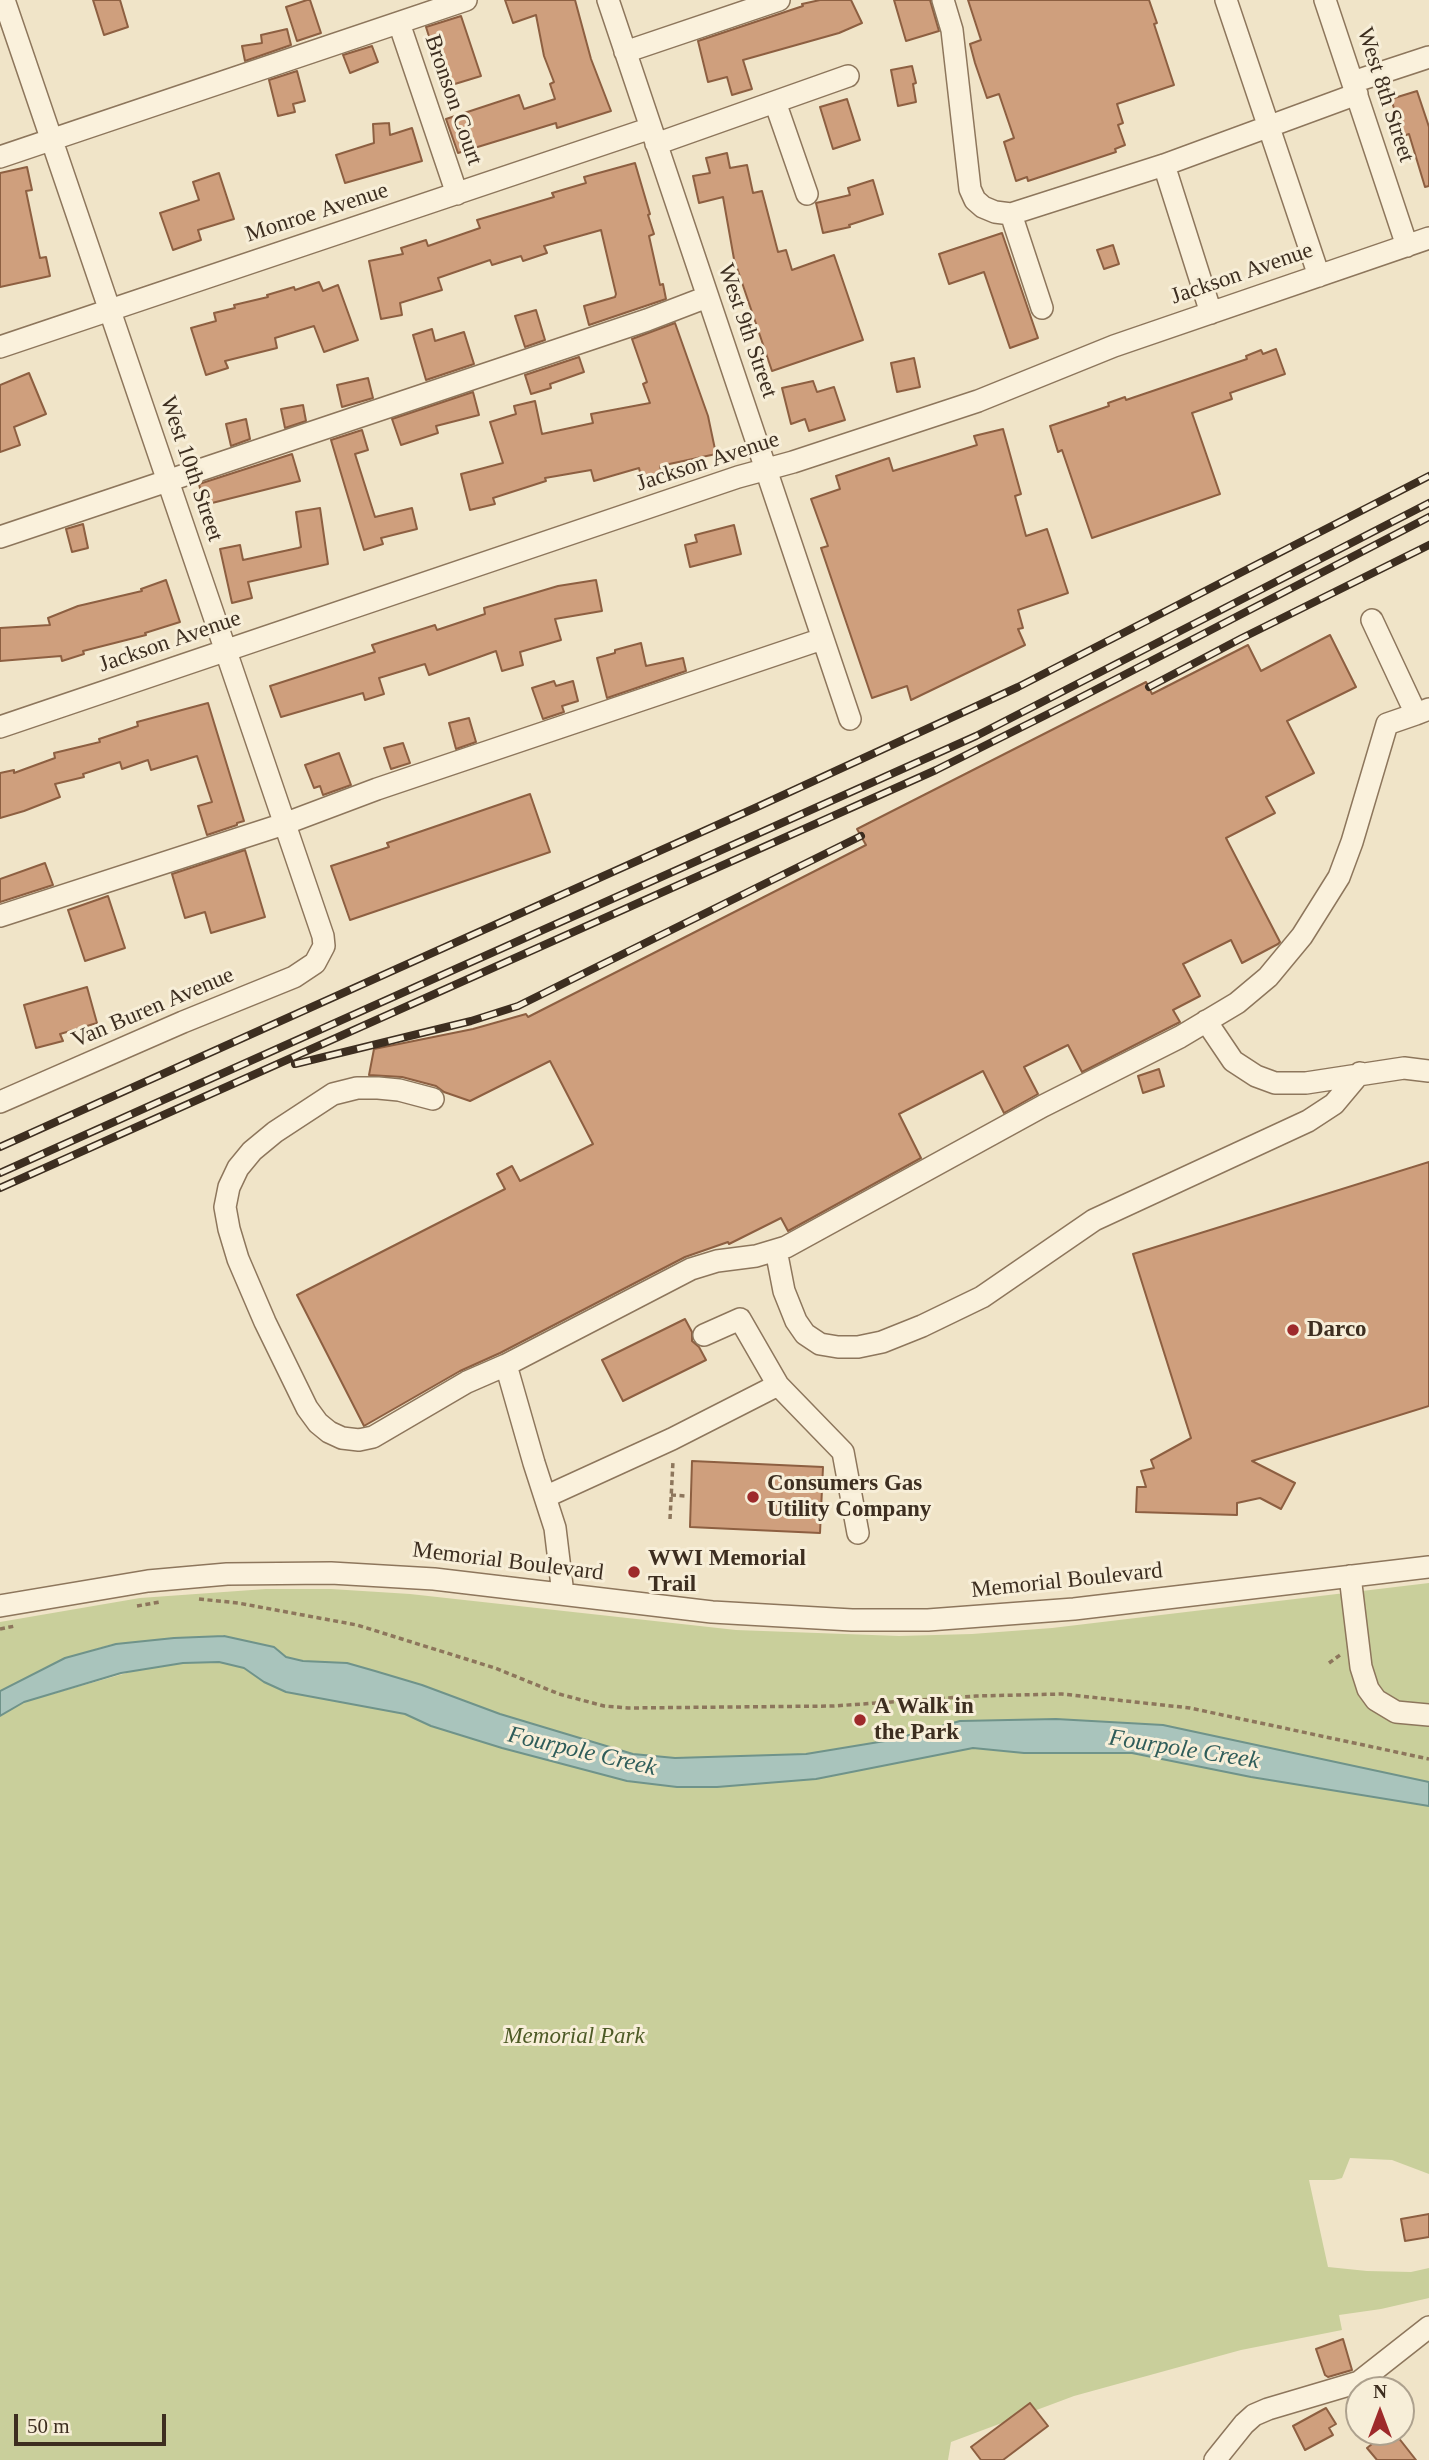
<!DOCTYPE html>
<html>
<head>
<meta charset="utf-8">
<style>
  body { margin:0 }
  #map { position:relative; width:1429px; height:2460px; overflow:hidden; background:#f0e4c8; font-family:Georgia,serif }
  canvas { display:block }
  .north { position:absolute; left:1345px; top:2376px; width:70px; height:70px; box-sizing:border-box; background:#f7eed8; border:2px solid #ada18e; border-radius:50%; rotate:0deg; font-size:19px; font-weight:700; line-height:28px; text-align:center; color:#3d2e20 }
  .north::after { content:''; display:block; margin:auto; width:24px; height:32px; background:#9e2a2b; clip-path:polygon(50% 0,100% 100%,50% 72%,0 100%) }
  .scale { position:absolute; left:14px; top:2414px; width:152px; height:32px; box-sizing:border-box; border:4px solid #3d2e20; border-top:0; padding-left:9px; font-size:21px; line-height:24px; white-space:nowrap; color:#3d2e20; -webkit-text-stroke:5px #f7eed8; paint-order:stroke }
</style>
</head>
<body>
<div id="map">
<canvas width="1429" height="2460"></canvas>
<div class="north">N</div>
<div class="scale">50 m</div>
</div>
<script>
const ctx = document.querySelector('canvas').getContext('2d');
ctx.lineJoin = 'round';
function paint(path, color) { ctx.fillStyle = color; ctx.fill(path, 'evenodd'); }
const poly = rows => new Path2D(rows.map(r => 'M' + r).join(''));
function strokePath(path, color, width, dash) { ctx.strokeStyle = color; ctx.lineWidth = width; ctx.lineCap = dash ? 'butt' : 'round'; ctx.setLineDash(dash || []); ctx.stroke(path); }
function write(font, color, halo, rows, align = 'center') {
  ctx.font = font + ' Georgia,serif'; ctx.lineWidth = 6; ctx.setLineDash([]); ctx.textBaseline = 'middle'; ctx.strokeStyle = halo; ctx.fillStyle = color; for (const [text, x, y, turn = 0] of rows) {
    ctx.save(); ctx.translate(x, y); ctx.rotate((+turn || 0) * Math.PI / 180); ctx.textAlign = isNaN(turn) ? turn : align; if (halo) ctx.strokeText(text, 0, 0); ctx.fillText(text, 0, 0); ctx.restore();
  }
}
const green = poly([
  [1429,1583,1429,1801,1333,1790,1429,1806,1429,2174,1392,2160,1350,2158,1342,2178,1334,2180,1309,2180,1328,2267,1367,2271,1411,2272,1429,2268,1429,2298,1381,2309,1339,2315,1342,2330,1241,2350,1074,2396,951,2442,948,2460,0,2460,0,1716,24,1702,130,1672,127,1643,113,1644,75,1655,21,1682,0,1696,0,1622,140,1598,266,1589,331,1589,410,1594,736,1630,899,1636,972,1634,1052,1628]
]);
const water = poly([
  [224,1636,274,1647,286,1657,303,1661,347,1663,375,1671,422,1685,500,1714,633,1754,675,1758,806,1754,891,1740,960,1721,1056,1719,1163,1725,1429,1782,1429,1806,1251,1777,1132,1753,1024,1753,973,1748,816,1779,717,1787,677,1787,627,1781,502,1748,431,1726,405,1714,286,1692,264,1682,244,1668,219,1662,183,1663,121,1673,24,1702,0,1716,0,1691,65,1658,116,1644,174,1638,224,1636]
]);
const building = poly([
  [93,0,120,0,128,27,104,35,93,0],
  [307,0,310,0,321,33,297,41,286,7,307,0],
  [505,0,575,0,591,59,611,111,557,128,556,123,458,153,446,119,519,95,524,109,555,99,550,84,554,82,544,56,536,15,513,23,505,0],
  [820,0,851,0,862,23,839,33,743,60,752,89,732,95,727,77,708,82,698,41,803,6,802,4,820,0],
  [894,0,930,0,939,31,906,41,894,0],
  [968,0,1149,0,1157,23,1154,24,1174,85,1117,104,1123,123,1118,125,1125,145,1115,149,1116,152,1028,181,1027,177,1016,181,1004,142,1014,138,999,94,987,98,975,63,970,44,981,40,968,0],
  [461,16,481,76,445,87,426,27,461,16],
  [287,29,291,45,245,61,242,46,262,43,261,35,287,29],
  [372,46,378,62,350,73,343,55,372,46],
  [912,66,916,83,913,84,916,102,898,106,891,70,912,66],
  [297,71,305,101,293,104,295,112,278,116,269,80,297,71],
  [1417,91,1429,127,1429,186,1425,187,1409,134,1403,136,1391,99,1417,91],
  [847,99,860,140,833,149,820,107,847,99],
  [389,123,390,135,412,128,422,161,345,183,336,155,374,143,373,124,389,123],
  [727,153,730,168,747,165,753,193,762,191,778,252,786,250,792,270,834,255,863,340,772,371,734,259,723,197,699,203,693,176,710,173,706,158,727,153],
  [635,163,650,214,648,215,654,234,649,236,660,285,663,284,666,299,589,325,584,306,615,297,616,294,601,230,544,246,547,253,523,261,521,256,492,265,490,260,438,278,442,290,400,303,402,315,381,319,369,261,403,254,401,248,426,240,428,246,480,228,477,220,554,197,552,193,586,183,584,177,635,163],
  [27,167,32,190,26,191,40,258,46,257,50,276,0,287,0,173,27,167],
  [219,173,234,219,198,230,201,240,173,250,160,213,199,200,193,182,219,173],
  [873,180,883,214,849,225,850,227,823,233,816,203,850,195,848,188,873,180],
  [1002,233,1038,338,1010,348,984,272,949,284,939,254,1002,233],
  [1113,245,1119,264,1104,269,1097,250,1113,245],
  [319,282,323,291,338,285,358,340,324,352,314,326,275,338,277,348,225,361,228,368,206,375,191,328,216,321,214,313,235,308,234,305,268,297,267,295,294,287,295,290,319,282],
  [536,310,545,340,525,347,515,316,536,310],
  [675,323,708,416,716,454,660,466,662,475,642,480,639,468,594,481,591,470,545,478,546,481,493,498,495,504,470,510,461,474,503,463,490,422,516,414,514,406,535,401,542,434,593,423,591,414,650,403,643,384,647,382,632,339,675,323],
  [432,329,435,341,464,332,474,364,426,380,413,335,432,329],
  [1276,349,1285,374,1230,393,1232,399,1192,413,1220,494,1092,538,1062,450,1058,452,1050,426,1109,406,1108,403,1125,397,1126,400,1247,359,1246,356,1261,350,1263,354,1276,349],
  [579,357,584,372,550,384,551,388,531,394,525,375,579,357],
  [914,358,920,387,897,392,891,363,914,358],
  [29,373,46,414,14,427,20,445,0,452,0,385,29,373],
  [368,378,373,398,342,407,337,385,368,378],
  [813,381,817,392,834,387,845,420,809,431,805,419,791,424,782,388,813,381],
  [473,392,479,415,436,426,438,433,401,445,392,419,473,392],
  [303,405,306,421,285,428,281,409,303,405],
  [246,419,250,439,231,446,226,424,246,419],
  [1003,429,1021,494,1015,496,1026,536,1047,529,1068,593,1018,610,1023,628,1018,629,1025,645,911,700,907,686,872,698,821,548,828,546,811,499,840,489,836,476,889,458,893,471,977,445,974,436,1003,429],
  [362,430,368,450,355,454,375,517,412,508,417,529,381,538,383,544,364,550,331,440,362,430],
  [292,454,300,481,204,505,199,484,292,454],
  [320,508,328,564,248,582,252,598,232,603,220,549,240,545,243,560,298,548,301,547,296,512,320,508],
  [83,524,88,548,72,552,66,529,83,524],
  [734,525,741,554,690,567,685,545,697,542,695,535,734,525],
  [166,580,180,622,145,633,146,635,83,651,84,654,62,661,61,656,0,661,0,628,50,625,48,618,78,606,142,591,141,589,166,580],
  [596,580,602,611,555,619,561,640,520,652,523,665,502,671,496,651,429,675,425,664,379,678,384,694,365,700,363,693,281,717,270,686,375,652,372,645,435,625,437,630,485,614,484,608,558,586,596,580],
  [1330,635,1356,687,1287,721,1314,773,1266,797,1275,813,1226,838,1280,942,1278,944,1242,963,1231,940,1183,964,1200,996,1173,1010,1180,1022,1174,1025,1082,1072,1068,1045,1024,1067,1038,1094,1004,1113,983,1071,899,1114,921,1158,788,1231,781,1218,729,1244,728,1242,685,1257,500,1353,460,1371,364,1426,297,1295,505,1189,497,1174,512,1166,520,1181,593,1144,550,1061,470,1101,444,1092,436,1086,402,1077,369,1075,374,1049,473,1029,526,1014,528,1017,866,845,857,829,1146,682,1152,694,1248,645,1261,671,1330,635],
  [641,643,646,666,683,658,686,671,607,698,597,658,615,653,615,650,641,643],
  [554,681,556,686,573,681,578,701,562,706,564,712,543,719,532,688,554,681],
  [208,703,244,821,237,823,237,825,207,835,198,806,212,802,197,756,151,770,148,760,122,769,120,762,83,774,84,777,55,784,60,797,24,811,0,818,0,773,14,770,14,773,55,758,54,753,100,742,99,739,138,726,137,722,208,703],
  [469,718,476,742,456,749,449,723,469,718],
  [403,743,410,763,391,769,384,748,403,743],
  [339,753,351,785,323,795,320,786,314,788,305,765,339,753],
  [530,794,550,852,350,920,331,866,389,847,387,843,530,794],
  [245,850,265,917,211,933,205,912,185,918,172,874,245,850],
  [45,863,53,885,0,902,0,879,45,863],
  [108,896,125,948,85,961,68,910,108,896],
  [87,987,97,1023,60,1034,63,1041,36,1048,24,1005,87,987],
  [1159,1069,1164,1086,1143,1093,1138,1076,1159,1069],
  [1429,1162,1429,1406,1252,1461,1295,1483,1281,1509,1260,1498,1237,1503,1237,1515,1136,1512,1137,1487,1146,1487,1141,1471,1154,1468,1151,1460,1191,1438,1133,1254,1429,1162],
  [685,1319,692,1332,692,1341,699,1347,706,1360,623,1401,602,1360,685,1319],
  [692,1461,823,1467,820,1533,690,1527,692,1461],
  [1429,2214,1429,2237,1405,2241,1401,2219,1429,2214],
  [1343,2339,1352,2370,1328,2377,1325,2375,1316,2349,1343,2339],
  [1030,2403,1048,2426,1003,2460,981,2460,971,2447,1030,2403],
  [1326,2408,1336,2424,1329,2428,1333,2435,1305,2450,1293,2426,1326,2408],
  [1387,2432,1394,2432,1416,2460,1377,2460,1367,2448,1387,2432]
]);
const path = poly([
  [671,1495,685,1496],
  [670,1519,673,1461],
  [199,1599,238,1603,357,1625,495,1668,559,1694,604,1706,628,1708,834,1706,976,1696,1062,1694,1190,1708,1429,1759],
  [137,1606,160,1602],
  [0,1629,15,1626],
  [1329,1663,1340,1655]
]);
const minor = poly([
  [608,0,850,719],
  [943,0,952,30,970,189,975,200,983,207,995,212,1011,214],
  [1226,0,1319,276],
  [1325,0,1407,246],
  [399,23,457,194],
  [625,52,779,0],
  [1353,82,1429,57],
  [775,102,807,194],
  [656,144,848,76],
  [0,157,466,0],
  [1164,165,1211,313],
  [1042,308,1011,214,1164,165,1357,94],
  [0,347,651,128],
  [0,537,647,320,707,297],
  [1372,620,1416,714,1429,709],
  [0,727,738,477,793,462,978,401,1114,346,1429,238],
  [0,916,284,824,377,789,822,639],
  [1206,1021,1233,1061,1256,1076,1275,1083,1306,1083,1404,1068,1429,1071],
  [433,1099,399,1090,378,1088,357,1088,333,1094,275,1132,252,1151,238,1168,229,1187,225,1207,229,1229,238,1259,265,1322,307,1408,318,1423,329,1432,342,1438,359,1440,373,1437,467,1382,506,1365,691,1269,717,1261,756,1256,786,1247,1043,1106,1180,1037,1237,1003,1268,977,1302,936,1339,877,1352,842,1387,724,1416,714],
  [0,1102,183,1022,294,977,315,963,324,946,323,936,4,0],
  [776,1250,784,1291,796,1321,805,1334,820,1344,838,1347,858,1347,882,1342,922,1326,982,1297,1094,1220,1308,1121,1334,1104,1360,1073],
  [506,1365,534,1463,555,1528,563,1594],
  [778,1385,843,1452,858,1533],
  [545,1497,672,1439,778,1385,740,1319,704,1335],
  [1350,1576,1361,1667,1368,1689,1376,1700,1396,1712,1429,1715],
  [0,1606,148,1581,227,1574,331,1573,434,1579,712,1612,852,1620,928,1620,1074,1609,1429,1567],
  [1215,2460,1244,2424,1254,2415,1268,2409,1359,2382,1429,2327]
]);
const rail = poly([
  [1149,687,1242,638,1429,545],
  [295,1064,471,1021,518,1006,861,836],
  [0,1147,755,808,1018,687,1429,476],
  [0,1173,976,736,1429,503],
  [0,1188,936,770,1066,705,1429,517]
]);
const markers = [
  [1293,1330,7,"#9e2a2b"],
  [753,1497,7,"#9e2a2b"],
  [634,1572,7,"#9e2a2b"],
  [860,1720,7,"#9e2a2b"]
];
const streetNames = [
  ["West 8th Street",1385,95,72],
  ["Bronson Court",453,100,71],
  ["Monroe Avenue",317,213,-18],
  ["Jackson Avenue",1242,274,-19],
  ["West 9th Street",747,331,71],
  ["Jackson Avenue",708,462,-18],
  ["West 10th Street",191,469,71],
  ["Jackson Avenue",170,642,-19],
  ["Van Buren Avenue",153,1008,-23],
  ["Memorial Boulevard",508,1562,7],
  ["Memorial Boulevard",1067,1581,-6]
];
const poiNames = [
  ["Darco",1307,1330],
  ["Consumers Gas",767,1484],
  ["Utility Company",767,1510],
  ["WWI Memorial",648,1559],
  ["Trail",648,1585],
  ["A Walk in",874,1707],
  ["the Park",874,1733]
];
const parkNames = [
  ["Memorial Park",574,2037]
];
const waterNames = [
  ["Fourpole Creek",1184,1750,9],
  ["Fourpole Creek",582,1752,13]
];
paint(green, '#c9cf9b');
paint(water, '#a9c4bc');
strokePath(water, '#6f938a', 2);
paint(building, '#cf9f7d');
strokePath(building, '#8d5f41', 2);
strokePath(minor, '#8d765c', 24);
strokePath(path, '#8d765c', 3.5, [5, 3.5]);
strokePath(minor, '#faf1dc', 21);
strokePath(rail, '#3d2e20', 8);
strokePath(rail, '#f7eed8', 5, [16]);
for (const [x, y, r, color] of markers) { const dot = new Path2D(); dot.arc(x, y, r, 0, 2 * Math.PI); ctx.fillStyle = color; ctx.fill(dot); strokePath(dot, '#f7eed8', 2.5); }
write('23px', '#3d2e20', '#f7eed8', streetNames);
write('bold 23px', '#3d2e20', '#f7eed8', poiNames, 'left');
write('italic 23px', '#4d5a26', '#f7eed8', parkNames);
write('italic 24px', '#2f5d5a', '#f7eed8', waterNames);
</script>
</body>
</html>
